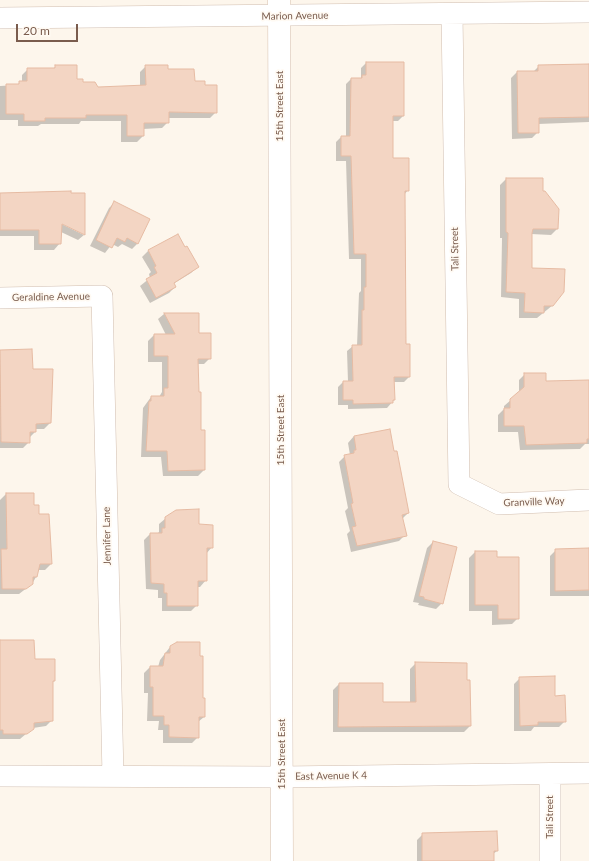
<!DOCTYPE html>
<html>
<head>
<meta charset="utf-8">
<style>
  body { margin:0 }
  #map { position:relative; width:589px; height:861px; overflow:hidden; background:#fdf6ec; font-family:Lato,sans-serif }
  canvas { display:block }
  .scale { position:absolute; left:16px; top:24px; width:62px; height:18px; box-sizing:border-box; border:2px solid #7a5c4d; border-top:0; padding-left:5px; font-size:12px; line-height:14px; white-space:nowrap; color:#7a5c4d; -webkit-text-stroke:3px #fffaf3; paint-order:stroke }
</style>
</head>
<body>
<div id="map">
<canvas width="589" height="861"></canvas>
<div class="scale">20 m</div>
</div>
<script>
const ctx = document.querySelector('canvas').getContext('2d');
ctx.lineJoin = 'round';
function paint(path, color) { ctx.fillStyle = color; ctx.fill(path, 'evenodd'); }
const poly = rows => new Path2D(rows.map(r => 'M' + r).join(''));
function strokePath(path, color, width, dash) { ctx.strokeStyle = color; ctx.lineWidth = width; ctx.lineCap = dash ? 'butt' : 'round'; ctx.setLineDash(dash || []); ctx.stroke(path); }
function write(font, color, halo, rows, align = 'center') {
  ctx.font = font + ' Lato,sans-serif'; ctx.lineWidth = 3.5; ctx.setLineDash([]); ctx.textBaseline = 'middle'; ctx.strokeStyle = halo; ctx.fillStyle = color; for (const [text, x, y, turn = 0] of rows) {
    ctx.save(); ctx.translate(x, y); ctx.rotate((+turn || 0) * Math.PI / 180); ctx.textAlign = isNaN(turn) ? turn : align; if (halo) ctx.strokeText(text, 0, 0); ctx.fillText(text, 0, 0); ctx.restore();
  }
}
const shadow = poly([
  [366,63,403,63,403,116,398,121,392,121,392,159,408,190,404,195,405,345,409,377,404,382,393,382,394,400,387,408,348,409,348,405,338,405,338,387,343,382,348,382,347,351,353,346,357,346,359,293,361,291,361,259,349,259,346,161,336,161,336,142,341,137,346,137,346,84,351,79,361,78,361,68],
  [589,65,589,122,538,124,538,132,532,138,512,139,511,78,517,72,533,72,539,66],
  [56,66,76,80,98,88,140,87,140,72,146,66,167,70,195,82,216,112,210,118,168,118,168,122,162,128,143,129,143,136,137,142,121,142,121,121,81,121,79,124,41,124,38,126,18,126,18,120,0,120,0,86,16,85,22,82,22,75,28,69,53,69],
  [506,179,542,179,542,192,557,229,551,235,531,234,531,269,553,305,537,318,519,318,519,299,501,297,502,238,500,238,500,185],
  [0,194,84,235,78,240,61,232,60,243,54,250,34,250,34,236,0,236],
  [115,202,138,243,132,249,122,244,118,247,112,244,105,253,90,246,109,208],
  [177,235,197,267,191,273,173,284,175,287,169,293,150,303,140,286,150,278,149,274,151,272,142,257,148,251],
  [164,314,198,314,198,334,210,358,204,364,197,364,200,431,204,470,198,476,163,476,161,457,141,457,143,408,151,397,159,397,162,392,162,362,148,362,148,341,154,335,166,335,158,319],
  [31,350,32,370,50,423,44,429,35,429,35,432,29,438,29,442,23,448,0,448,0,351],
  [525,374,545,382,589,381,589,444,585,444,580,449,520,450,518,432,498,432,498,415,504,409,504,406,519,393,519,380],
  [354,436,408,513,402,519,405,535,399,541,351,552,347,534,350,531,345,511,348,508,339,462,345,456,350,455,348,443],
  [6,494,33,506,38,515,51,564,45,570,38,570,36,577,32,584,19,594,0,594,0,500],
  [166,518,198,524,212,547,206,554,206,580,200,587,197,587,197,605,191,611,162,611,162,598,158,598,158,590,146,589,144,540,150,534,157,534,159,532,159,524],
  [433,542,442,603,436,609,418,605,419,603,413,602,427,548],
  [589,549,589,596,550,596,550,556,556,550],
  [475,552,496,552,496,558,518,618,512,624,492,625,492,611,469,611,469,558],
  [0,641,34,660,54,681,52,683,52,720,46,726,33,728,20,739,0,739],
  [170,647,204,717,198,722,198,737,192,743,163,743,163,730,158,730,159,721,147,721,148,693,144,693,144,673,150,667,158,667,160,660],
  [416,663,466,681,470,726,464,732,333,732,333,690,339,684,382,703,410,703,410,669],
  [520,678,554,697,565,721,559,727,534,727,531,731,514,731,514,684],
  [423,834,497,851,493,854,493,861,417,861,417,840]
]);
const building = poly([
  [366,62,404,62,404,116,393,116,393,158,409,158,409,191,405,191,406,344,410,344,410,377,394,377,395,400,393,400,393,403,353,404,353,400,343,400,343,381,353,381,352,345,362,345,362,310,364,310,364,287,366,287,366,254,354,254,351,156,341,156,341,136,350,136,351,78,362,78,362,75,366,75,366,62],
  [589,64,589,117,539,118,539,133,518,133,517,71,538,71,538,65,589,64],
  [55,65,77,65,77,79,83,79,83,82,95,82,98,87,146,85,145,65,168,65,168,69,194,69,195,81,205,81,205,85,217,85,217,113,169,112,169,123,144,123,144,136,127,136,127,115,86,115,86,118,45,118,45,121,24,121,24,114,6,114,6,84,19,84,19,81,27,81,27,68,55,68,55,65],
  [506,178,543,178,543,191,545,191,559,209,558,229,533,229,532,233,532,268,565,269,564,292,553,306,544,306,544,313,524,312,525,293,506,292,508,233,506,232,506,178],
  [71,191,71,193,85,193,85,235,62,224,61,244,39,244,39,230,0,230,0,193,71,191],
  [114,201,150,219,138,244,127,238,125,242,117,238,112,248,96,240,114,201],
  [178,234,185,247,187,246,199,267,174,283,176,287,156,298,146,279,157,273,154,267,156,266,148,250,178,234],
  [164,313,199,313,199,333,211,333,211,359,198,359,199,392,201,392,201,430,205,430,205,470,168,471,167,451,146,451,149,401,151,401,151,396,164,396,164,388,168,388,168,356,154,356,154,334,175,334,164,313],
  [32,349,33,369,53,369,51,423,36,424,36,432,30,432,30,443,1,442,0,350,32,349],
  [524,373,546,373,546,381,589,380,589,439,587,439,587,443,526,445,524,426,504,426,504,408,510,408,510,399,524,387,524,373],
  [390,429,394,451,397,451,409,513,402,515,407,536,357,546,352,527,356,526,351,504,353,503,344,455,354,453,354,450,356,450,354,436,390,429],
  [6,493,34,493,34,505,39,505,39,514,49,514,52,564,40,564,37,577,33,577,33,584,26,589,2,589,1,549,7,549,6,493],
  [199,509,199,524,213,525,213,548,207,548,207,581,198,581,198,606,167,606,167,593,164,593,164,584,151,583,150,533,162,533,162,528,165,528,165,517,176,510,199,509],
  [433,541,457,547,443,604,424,599,424,597,419,596,433,541],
  [589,548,589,590,555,591,555,549,589,548],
  [475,551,497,551,497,557,519,557,519,619,498,619,498,605,475,605,475,551],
  [0,640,34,640,35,659,55,659,55,681,53,681,53,721,34,723,34,729,27,734,3,734,3,730,0,730,0,640],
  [177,642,200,642,200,656,203,656,203,698,205,698,205,717,199,717,199,738,169,737,169,725,164,725,164,716,153,716,153,687,150,687,150,666,163,666,165,653,170,653,170,646,177,642],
  [415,662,467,663,467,680,470,680,471,726,338,727,339,683,383,683,383,702,416,702,415,662],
  [555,676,555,696,565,695,566,722,538,722,538,725,520,726,519,677,555,676],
  [497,831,498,851,494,851,494,861,422,861,422,833,497,831]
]);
const street = poly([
  [452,14,459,484,499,504,589,500],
  [0,18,589,12],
  [0,298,102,296,113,776],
  [550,774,550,861],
  [0,776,282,777,589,773]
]);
const secondary = poly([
  [279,0,282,861]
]);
const streetNames = [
  ["Marion Avenue",295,16,-1],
  ["15th Street East",280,106,-90],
  ["Tali Street",455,249,-91],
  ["Geraldine Avenue",51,297,-1],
  ["15th Street East",281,430,-90],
  ["Granville Way",534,502,-2],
  ["Jennifer Lane",107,536,-91],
  ["15th Street East",282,754,-90],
  ["East Avenue K 4",331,776,-1],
  ["Tali Street",550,817,-90]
];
paint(shadow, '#0003');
paint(building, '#f3d5c3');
strokePath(building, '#e6bba3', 1);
strokePath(street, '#d1beb0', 22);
strokePath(secondary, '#d6c0b0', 23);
strokePath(street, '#fff', 21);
strokePath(secondary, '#fff', 22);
write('10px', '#7a5c4d', '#fffaf3', streetNames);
</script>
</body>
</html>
